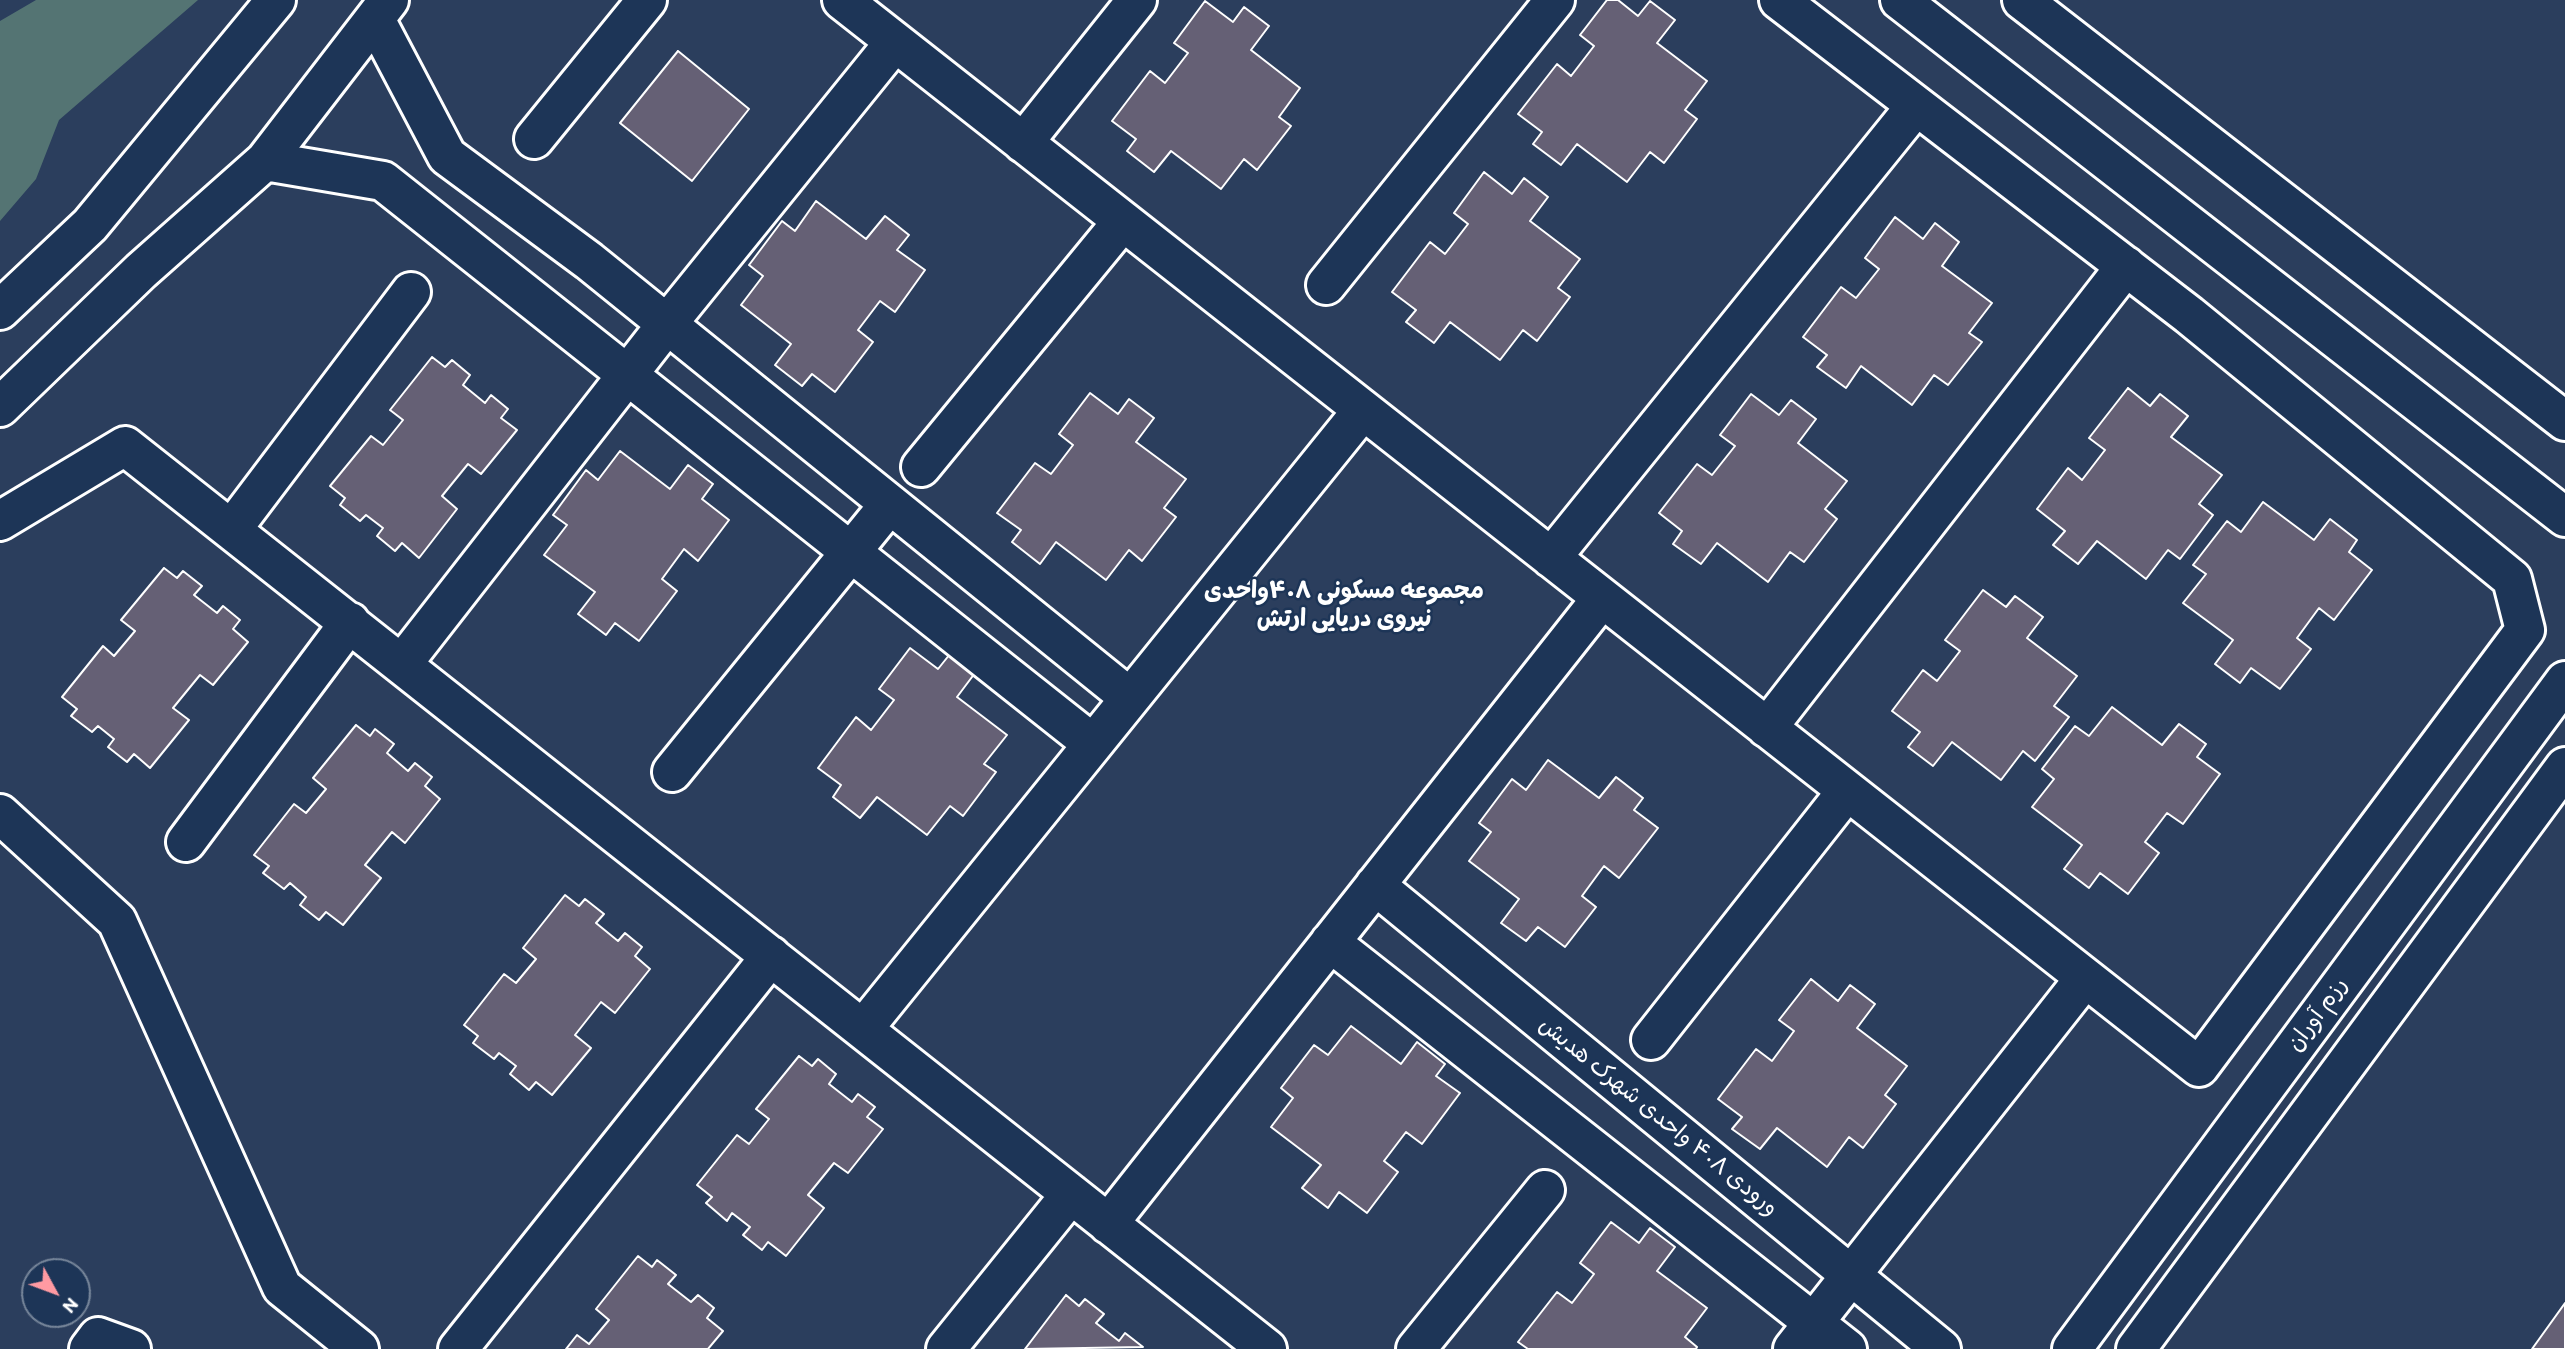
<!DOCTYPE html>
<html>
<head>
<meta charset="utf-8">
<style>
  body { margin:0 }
  #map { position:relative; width:2565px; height:1349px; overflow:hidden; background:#2b3e5d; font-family:Itim,sans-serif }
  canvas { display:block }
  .north { position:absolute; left:21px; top:1258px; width:70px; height:70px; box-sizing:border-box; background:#1d3557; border:2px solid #77869a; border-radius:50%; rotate:131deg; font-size:19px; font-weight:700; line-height:28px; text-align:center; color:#fff }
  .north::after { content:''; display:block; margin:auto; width:24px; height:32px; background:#ff9aa2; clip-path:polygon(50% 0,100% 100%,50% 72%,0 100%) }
</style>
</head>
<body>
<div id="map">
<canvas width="2565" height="1349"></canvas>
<div class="north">N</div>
</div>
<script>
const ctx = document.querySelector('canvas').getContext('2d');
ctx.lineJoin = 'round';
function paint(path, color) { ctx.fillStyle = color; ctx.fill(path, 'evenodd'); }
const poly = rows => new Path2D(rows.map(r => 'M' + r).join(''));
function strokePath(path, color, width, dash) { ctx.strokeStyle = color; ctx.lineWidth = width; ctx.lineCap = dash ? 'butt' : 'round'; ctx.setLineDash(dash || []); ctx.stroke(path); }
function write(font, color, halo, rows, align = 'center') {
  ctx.font = font + ' Itim,"Playpen Sans Arabic",sans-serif'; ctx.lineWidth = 5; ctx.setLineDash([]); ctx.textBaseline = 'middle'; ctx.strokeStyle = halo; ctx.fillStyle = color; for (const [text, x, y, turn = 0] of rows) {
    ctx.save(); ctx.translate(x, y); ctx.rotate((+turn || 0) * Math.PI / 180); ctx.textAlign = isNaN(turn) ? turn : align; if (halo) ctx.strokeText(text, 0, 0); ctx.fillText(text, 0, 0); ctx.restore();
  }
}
const green = poly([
  [36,0,198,0,59,120,36,179,0,221,0,21]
]);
const building = poly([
  [1607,0,1618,0,1638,16,1650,1,1675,20,1657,43,1707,81,1685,110,1697,119,1664,163,1650,152,1627,182,1577,144,1561,165,1533,144,1542,132,1518,114,1557,64,1571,76,1594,46,1580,35,1607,0],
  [1205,1,1233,22,1244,7,1269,26,1251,50,1300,88,1279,117,1291,126,1257,170,1244,159,1221,189,1171,151,1154,172,1127,151,1136,139,1112,121,1150,71,1165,83,1188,53,1174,43,1205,1],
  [678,51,749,109,692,181,620,123,678,51],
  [1484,172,1512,194,1524,178,1548,197,1530,221,1580,259,1558,288,1570,297,1537,341,1523,330,1500,360,1450,322,1434,343,1406,322,1416,310,1392,292,1430,242,1445,254,1468,224,1454,213,1484,172],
  [816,201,866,239,885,216,909,235,897,250,925,270,895,312,880,301,858,330,873,342,835,392,812,374,802,386,775,365,791,344,741,305,763,276,749,265,782,221,795,231,816,201],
  [1895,217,1923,239,1935,223,1959,242,1942,266,1992,303,1969,333,1982,342,1948,385,1934,375,1912,405,1861,366,1846,388,1817,367,1827,355,1803,337,1841,287,1856,298,1879,269,1865,258,1895,217],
  [432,357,445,367,452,360,470,375,463,385,485,403,491,395,508,409,501,418,517,430,481,474,468,464,442,496,457,509,419,558,402,543,395,551,377,536,383,528,366,515,360,521,340,505,345,498,330,486,371,436,383,445,403,420,390,410,432,357],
  [2128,388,2150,406,2160,394,2188,416,2171,437,2222,475,2199,504,2213,515,2180,559,2168,550,2146,579,2097,541,2078,564,2053,545,2065,531,2037,509,2068,468,2082,480,2105,450,2089,438,2128,388],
  [1090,393,1118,414,1129,399,1154,418,1136,442,1186,479,1164,508,1176,517,1142,561,1129,550,1106,580,1056,542,1040,564,1012,542,1021,530,997,513,1035,463,1051,474,1073,445,1059,434,1090,393],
  [1751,394,1779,415,1791,400,1816,419,1798,443,1847,481,1825,509,1837,519,1804,562,1790,552,1768,582,1717,543,1701,564,1673,544,1682,531,1659,513,1697,464,1712,475,1735,446,1720,435,1751,394],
  [620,451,670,489,688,465,713,484,702,499,729,520,698,561,684,549,662,579,677,591,639,641,615,623,606,635,578,614,595,592,544,555,567,525,553,515,586,470,598,480,620,451],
  [2263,502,2314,540,2330,519,2357,540,2349,552,2372,570,2334,620,2319,608,2297,638,2311,649,2280,689,2251,668,2240,683,2215,664,2233,640,2183,603,2206,574,2193,565,2227,521,2241,532,2263,502],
  [164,568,177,578,183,571,202,586,194,595,217,613,223,606,240,620,233,629,248,642,213,685,200,675,173,708,189,720,150,768,134,754,127,762,108,747,114,739,98,726,92,732,71,716,77,709,62,697,103,646,114,656,135,631,121,620,164,568],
  [1983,590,2006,607,2015,596,2043,617,2027,638,2077,676,2054,706,2069,717,2035,761,2023,751,2001,780,1952,742,1933,766,1908,747,1920,732,1892,711,1923,670,1937,681,1960,651,1945,640,1983,590],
  [910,648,938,669,950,654,975,673,957,697,1007,735,984,764,996,772,963,816,950,806,927,835,877,797,860,818,833,797,841,785,818,768,856,717,871,730,894,700,879,689,910,648],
  [2112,707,2162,745,2179,724,2206,744,2197,757,2220,774,2183,824,2167,813,2145,842,2159,853,2128,894,2100,873,2089,888,2064,869,2082,845,2032,807,2054,779,2042,769,2075,726,2089,736,2112,707],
  [356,725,370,736,375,729,394,744,387,753,408,771,415,763,432,777,425,786,440,799,405,843,392,832,365,865,381,878,343,925,326,912,319,920,300,905,306,897,290,883,284,889,263,873,269,866,254,855,294,804,306,813,326,789,313,778,356,725],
  [1548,760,1599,798,1616,777,1643,798,1634,810,1658,828,1619,878,1604,866,1582,896,1596,907,1565,947,1538,927,1526,941,1501,923,1519,899,1469,861,1491,832,1479,823,1512,779,1526,790,1548,760],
  [565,895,579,906,585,899,604,914,596,923,618,941,625,933,642,947,635,956,650,969,615,1013,601,1002,575,1035,591,1048,552,1095,536,1082,529,1090,510,1074,516,1066,499,1053,494,1059,473,1043,478,1036,464,1025,504,974,516,983,536,959,523,948,565,895],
  [1811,979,1838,1001,1850,985,1875,1004,1857,1028,1907,1066,1885,1095,1896,1104,1863,1148,1849,1137,1827,1167,1777,1128,1760,1149,1732,1129,1742,1117,1718,1099,1756,1049,1772,1061,1794,1031,1779,1020,1811,979],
  [1351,1026,1401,1064,1417,1042,1445,1064,1436,1076,1460,1093,1422,1144,1406,1132,1384,1161,1398,1172,1367,1213,1339,1192,1328,1208,1302,1188,1321,1165,1271,1127,1293,1098,1281,1088,1314,1045,1328,1055,1351,1026],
  [799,1056,812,1066,818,1059,836,1074,829,1084,852,1102,858,1094,875,1107,867,1117,883,1129,848,1173,834,1163,808,1195,824,1208,786,1256,768,1242,762,1250,743,1235,750,1227,732,1213,727,1221,706,1203,712,1197,697,1185,737,1135,749,1144,769,1119,756,1109,799,1056],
  [1611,1222,1639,1243,1650,1228,1675,1247,1657,1271,1707,1308,1685,1337,1697,1347,1696,1349,1528,1349,1518,1342,1557,1292,1572,1303,1594,1274,1580,1263,1611,1222],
  [638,1256,652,1267,657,1260,676,1275,668,1284,691,1302,698,1295,714,1308,707,1318,723,1331,708,1349,566,1349,577,1335,589,1344,609,1320,596,1309,638,1256],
  [1066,1295,1079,1306,1085,1299,1104,1314,1096,1323,1119,1341,1125,1333,1143,1347,1025,1349,1066,1295],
  [2565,1303,2565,1349,2532,1349,2565,1303]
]);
const minor = poly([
  [842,0,2199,1067,2525,630,2512,579,2189,315,1779,0],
  [1900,0,2565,517],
  [2022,0,2565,421],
  [375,19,447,156,589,261,1130,698],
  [534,139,647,0],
  [1023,143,1137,0],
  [265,161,383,181,1093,744],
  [1326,285,1555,0],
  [0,310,90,225,276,0],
  [0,407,141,271,265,161,389,0],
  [921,467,1123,221],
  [0,521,125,446,1267,1349],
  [232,529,411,292],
  [1551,558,1916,106],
  [402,664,667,324,895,42],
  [1767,728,2126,266],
  [672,772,889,505],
  [0,814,117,921,282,1287,359,1349],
  [186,842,350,622],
  [1375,885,1941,1349],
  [1330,942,1847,1349],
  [863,1029,1363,410],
  [1651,1040,1847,791],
  [1108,1224,1602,598],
  [89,1349,98,1337,131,1349],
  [458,1349,771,956],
  [946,1349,1071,1194],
  [1416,1349,1545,1190],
  [1793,1349,2085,978],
  [2072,1349,2565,681],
  [2136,1349,2565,767]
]);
const streetNames = [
  ["رزم آوران",2318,1015,-54],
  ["ورودی ۴۰۸ واحدی شهرک هدیش",1658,1117,39]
];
const neighbourhoodNames = [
  ["مجموعه مسکونی ۴۰۸واحدی",1344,592],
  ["نیروی دریایی ارتش",1344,620]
];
paint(green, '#547473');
paint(building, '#656075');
strokePath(building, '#fff', 2);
strokePath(minor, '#fff', 44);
strokePath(minor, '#1d3557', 38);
write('23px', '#fff', '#1d3557', streetNames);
write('bold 24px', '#fff', '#1d3557', neighbourhoodNames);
</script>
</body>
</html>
